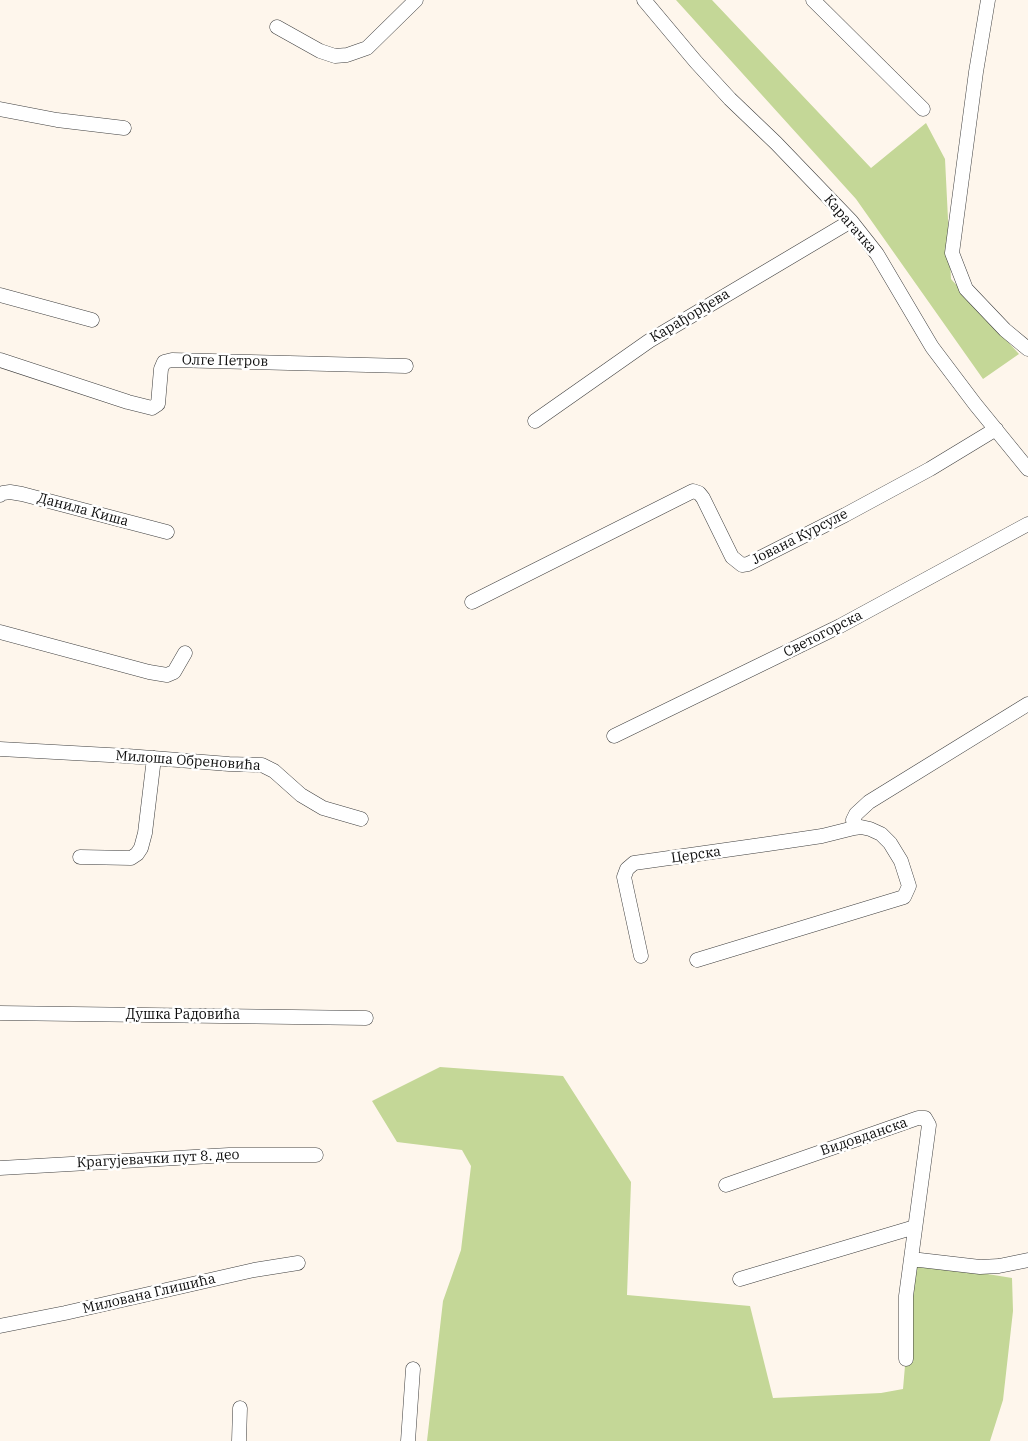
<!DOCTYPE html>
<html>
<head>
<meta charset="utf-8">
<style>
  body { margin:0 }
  canvas { display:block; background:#fef6ec }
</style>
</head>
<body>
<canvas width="1028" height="1441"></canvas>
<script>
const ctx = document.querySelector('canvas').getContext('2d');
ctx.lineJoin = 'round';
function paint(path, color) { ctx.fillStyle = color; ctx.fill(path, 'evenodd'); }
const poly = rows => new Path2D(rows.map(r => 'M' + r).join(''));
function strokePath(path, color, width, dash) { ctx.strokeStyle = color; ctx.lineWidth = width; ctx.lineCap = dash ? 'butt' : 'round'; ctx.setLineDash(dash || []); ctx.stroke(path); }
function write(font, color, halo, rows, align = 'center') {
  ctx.font = font + ' "IBM Plex Serif",serif'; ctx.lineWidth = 5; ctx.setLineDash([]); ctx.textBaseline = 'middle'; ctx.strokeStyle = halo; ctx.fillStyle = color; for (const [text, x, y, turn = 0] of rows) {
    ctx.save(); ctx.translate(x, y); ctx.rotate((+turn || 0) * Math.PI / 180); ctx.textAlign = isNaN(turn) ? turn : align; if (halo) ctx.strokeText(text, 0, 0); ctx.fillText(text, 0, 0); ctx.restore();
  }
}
const forest = poly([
  [676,0,712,0,871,168,926,123,945,159,951,279,1019,354,983,379,856,199],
  [440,1067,563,1076,631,1182,627,1295,750,1306,773,1398,881,1393,903,1389,914,1262,1012,1278,1013,1311,1003,1400,990,1441,427,1441,443,1301,461,1250,471,1166,462,1150,397,1142,372,1101]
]);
const minor = poly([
  [644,0,696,62,730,99,776,143,851,221,877,254,932,347,975,404,1028,469],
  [813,0,923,109],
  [988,0,976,72,952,253,966,289,1005,330,1028,349],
  [277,27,320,51,335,56,347,55,367,48,416,0],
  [0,109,57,120,124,128],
  [0,295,92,320],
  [0,360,128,402,152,408,158,404,161,369,164,362,172,360,406,366],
  [535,421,649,341,851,221],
  [0,495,3,493,10,492,22,494,167,532],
  [472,602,693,491,699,493,703,498,732,557,742,565,748,564,845,515,930,469,996,429],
  [0,632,149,672,167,675,174,672,185,653],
  [614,736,840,626,1028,524],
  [0,749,127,756,229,764,262,765,274,771,301,795,323,808,361,819],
  [80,857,131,858,137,854,141,848,145,833,154,758],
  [641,956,624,877,627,869,634,863,768,844,822,836,854,828,853,820,856,814,869,802,1028,704],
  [697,960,904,897,909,886,901,861,890,843,881,834,870,829,861,827,854,828],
  [0,1013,366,1018],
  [0,1168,229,1155,316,1155],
  [726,1185,918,1118,925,1118,929,1125,906,1296,906,1359],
  [911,1259,980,1267,999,1266,1028,1260],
  [740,1279,915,1227],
  [0,1326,65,1313,254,1270,298,1263],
  [239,1441,240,1408],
  [408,1441,413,1369]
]);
const streetNames = [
  ["Карагачка",850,224,49],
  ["Карађорђева",690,316,-31],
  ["Олге Петров",225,361,1],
  ["Данила Киша",83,510,15],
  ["Јована Курсуле",800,537,-27],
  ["Светогорска",823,634,-27],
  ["Милоша Обреновића",188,761,4],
  ["Церска",696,855,-8],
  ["Душка Радовића",183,1015],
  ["Видовданска",864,1137,-19],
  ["Крагујевачки пут 8. део",158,1159,-3],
  ["Милована Глишића",149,1294,-13]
];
paint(forest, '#c4d797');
strokePath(minor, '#3f3f3f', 15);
strokePath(minor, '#fff', 14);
write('14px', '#0c0c0c', '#fff', streetNames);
</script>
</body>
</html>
